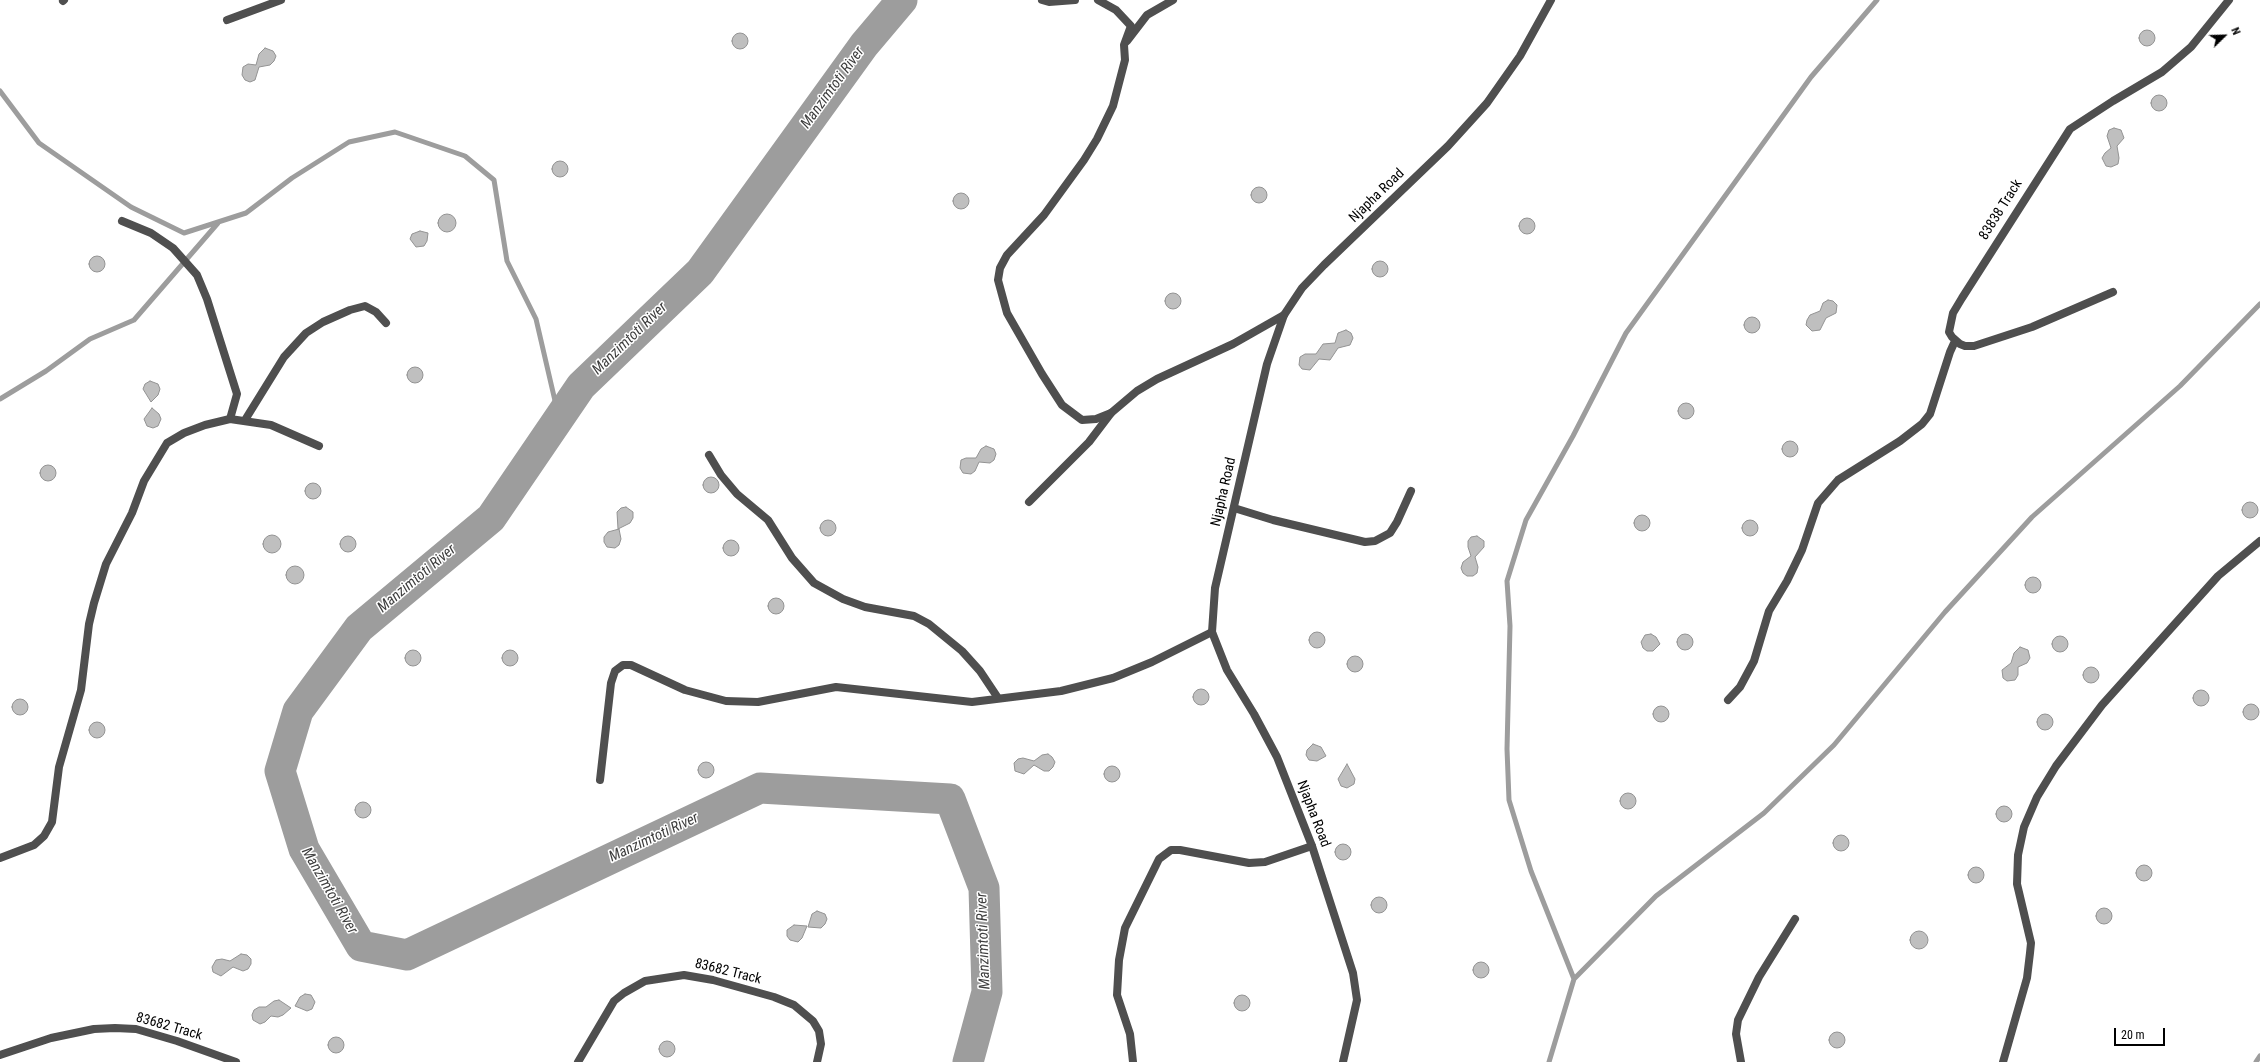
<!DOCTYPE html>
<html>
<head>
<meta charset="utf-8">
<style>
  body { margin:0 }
  #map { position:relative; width:2260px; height:1062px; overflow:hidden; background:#fff; font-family:"Roboto Condensed",sans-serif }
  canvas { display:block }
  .north { position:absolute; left:2204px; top:16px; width:40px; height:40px; -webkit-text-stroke:3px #fff; paint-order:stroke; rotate:67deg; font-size:11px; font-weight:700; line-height:16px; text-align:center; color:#000 }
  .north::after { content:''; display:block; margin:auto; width:14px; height:18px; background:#000; clip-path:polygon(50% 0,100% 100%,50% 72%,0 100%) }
  .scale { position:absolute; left:2114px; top:1028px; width:51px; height:18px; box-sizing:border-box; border:2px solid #000; border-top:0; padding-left:5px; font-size:12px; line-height:14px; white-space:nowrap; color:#000; -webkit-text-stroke:3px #fff; paint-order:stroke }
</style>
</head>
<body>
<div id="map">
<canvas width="2260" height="1062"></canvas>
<div class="north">N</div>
<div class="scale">20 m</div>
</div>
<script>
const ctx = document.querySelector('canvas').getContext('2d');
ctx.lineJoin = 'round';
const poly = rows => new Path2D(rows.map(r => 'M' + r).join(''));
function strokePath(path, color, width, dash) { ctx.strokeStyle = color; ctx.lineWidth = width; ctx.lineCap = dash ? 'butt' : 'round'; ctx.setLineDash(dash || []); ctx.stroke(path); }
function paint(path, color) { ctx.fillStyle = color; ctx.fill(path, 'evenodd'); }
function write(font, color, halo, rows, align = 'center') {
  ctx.font = font + ' "Roboto Condensed",sans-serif'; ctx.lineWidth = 3; ctx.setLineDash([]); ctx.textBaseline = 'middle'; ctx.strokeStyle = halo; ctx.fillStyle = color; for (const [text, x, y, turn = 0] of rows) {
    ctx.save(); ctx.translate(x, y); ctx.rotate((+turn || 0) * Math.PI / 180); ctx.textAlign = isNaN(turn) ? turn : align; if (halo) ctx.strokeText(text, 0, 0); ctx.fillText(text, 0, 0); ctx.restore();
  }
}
const stream = poly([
  [0,91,39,143,131,207,184,233,246,213,292,178,349,142,395,132,465,156,494,180,507,261,536,319,559,418],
  [0,399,46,371,90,339,134,320,218,223],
  [1574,979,1656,896,1764,813,1834,745,1945,612,2032,517,2180,386,2260,304],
  [1549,1062,1574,979,1531,871,1509,800,1507,749,1510,626,1507,581,1526,520,1573,436,1626,333,1811,77,1877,0],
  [2256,1062,2260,1056]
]);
const river = poly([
  [902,0,864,45,700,272,581,386,491,518,359,628,298,711,280,771,304,849,361,946,407,955,760,788,950,799,984,888,987,992,968,1062]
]);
const building = poly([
  '2139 38a8 8 0 1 1 16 0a8 8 0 1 1-16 0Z',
  '732 41a8 8 0 1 1 16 0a8 8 0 1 1-16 0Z',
  [265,48,273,51,276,56,274,61,270,65,259,67,255,80,250,82,245,80,242,75,243,67,248,64,256,65,259,54,265,48],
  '2151 103a8 8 0 1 1 16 0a8 8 0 1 1-16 0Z',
  [2114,128,2121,130,2124,138,2117,146,2119,158,2118,164,2111,167,2106,166,2102,158,2105,153,2111,148,2107,136,2109,130,2114,128],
  '552 169a8 8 0 1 1 16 0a8 8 0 1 1-16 0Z',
  '1251 195a8 8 0 1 1 16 0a8 8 0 1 1-16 0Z',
  '953 201a8 8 0 1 1 16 0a8 8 0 1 1-16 0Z',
  '438 223a9 9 0 1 1 18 0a9 9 0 1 1-18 0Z',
  '1519 226a8 8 0 1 1 16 0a8 8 0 1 1-16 0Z',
  [420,231,428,233,427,241,424,246,416,247,410,239,412,234,420,231],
  '89 264a8 8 0 1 1 16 0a8 8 0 1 1-16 0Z',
  '1372 269a8 8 0 1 1 16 0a8 8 0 1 1-16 0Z',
  '1165 301a8 8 0 1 1 16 0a8 8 0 1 1-16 0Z',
  [1828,300,1833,301,1837,305,1836,313,1826,318,1820,330,1812,331,1806,325,1807,320,1810,315,1820,311,1823,303,1828,300],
  '1744 325a8 8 0 1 1 16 0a8 8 0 1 1-16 0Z',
  [1346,330,1351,333,1353,338,1350,345,1338,348,1330,360,1319,359,1310,370,1302,369,1299,365,1300,357,1305,354,1316,354,1323,344,1335,343,1338,333,1346,330],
  '407 375a8 8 0 1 1 16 0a8 8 0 1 1-16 0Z',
  [150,381,158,384,160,389,158,395,151,402,143,389,145,384,150,381],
  '1678 411a8 8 0 1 1 16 0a8 8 0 1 1-16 0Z',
  [152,408,159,414,161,419,158,426,153,428,147,426,144,419,152,408],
  '1782 449a8 8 0 1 1 16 0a8 8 0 1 1-16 0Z',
  [986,446,994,449,996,454,994,460,990,463,979,462,975,471,971,474,963,473,960,468,961,460,966,458,976,458,981,449,986,446],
  '40 473a8 8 0 1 1 16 0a8 8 0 1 1-16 0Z',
  '703 485a8 8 0 1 1 16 0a8 8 0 1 1-16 0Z',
  '305 491a8 8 0 1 1 16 0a8 8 0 1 1-16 0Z',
  '2242 510a8 8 0 1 1 16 0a8 8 0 1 1-16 0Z',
  [626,507,633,512,633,518,630,523,618,529,617,512,621,508,626,507],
  '1634 523a8 8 0 1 1 16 0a8 8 0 1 1-16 0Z',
  '820 528a8 8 0 1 1 16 0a8 8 0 1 1-16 0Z',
  '1742 528a8 8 0 1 1 16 0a8 8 0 1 1-16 0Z',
  [619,529,621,539,619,545,615,548,607,547,604,542,604,537,608,532,619,529],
  '263 544a9 9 0 1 1 18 0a9 9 0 1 1-18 0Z',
  '340 544a8 8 0 1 1 16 0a8 8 0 1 1-16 0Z',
  [1477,536,1484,541,1484,547,1475,557,1478,567,1477,573,1473,576,1467,576,1463,573,1461,568,1463,562,1471,556,1468,547,1468,541,1471,537,1477,536],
  '723 548a8 8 0 1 1 16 0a8 8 0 1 1-16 0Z',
  '286 575a9 9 0 1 1 18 0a9 9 0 1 1-18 0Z',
  '2025 585a8 8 0 1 1 16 0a8 8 0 1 1-16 0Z',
  '768 606a8 8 0 1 1 16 0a8 8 0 1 1-16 0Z',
  '1309 640a8 8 0 1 1 16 0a8 8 0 1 1-16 0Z',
  '1677 642a8 8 0 1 1 16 0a8 8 0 1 1-16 0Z',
  [1651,634,1656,637,1660,644,1653,651,1647,651,1643,648,1641,642,1645,635,1651,634],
  '2052 644a8 8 0 1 1 16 0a8 8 0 1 1-16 0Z',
  [2020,647,2028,650,2030,658,2027,663,2018,667,2018,675,2015,680,2007,681,2003,678,2002,670,2011,663,2014,653,2020,647],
  '502 658a8 8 0 1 1 16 0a8 8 0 1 1-16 0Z',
  '405 658a8 8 0 1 1 16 0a8 8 0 1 1-16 0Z',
  '1347 664a8 8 0 1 1 16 0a8 8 0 1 1-16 0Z',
  '2083 675a8 8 0 1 1 16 0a8 8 0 1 1-16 0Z',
  '1193 697a8 8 0 1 1 16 0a8 8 0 1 1-16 0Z',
  '2193 698a8 8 0 1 1 16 0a8 8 0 1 1-16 0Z',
  '12 707a8 8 0 1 1 16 0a8 8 0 1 1-16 0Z',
  '2243 712a8 8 0 1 1 16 0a8 8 0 1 1-16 0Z',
  '1653 714a8 8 0 1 1 16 0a8 8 0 1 1-16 0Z',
  '2037 722a8 8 0 1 1 16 0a8 8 0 1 1-16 0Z',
  '89 730a8 8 0 1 1 16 0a8 8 0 1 1-16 0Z',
  [1313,744,1321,747,1326,756,1317,761,1309,760,1306,755,1307,750,1313,744],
  [1048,754,1052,757,1055,762,1053,767,1049,771,1044,771,1034,765,1024,774,1015,771,1014,763,1018,759,1023,758,1034,761,1042,755,1048,754],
  '698 770a8 8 0 1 1 16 0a8 8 0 1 1-16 0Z',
  [1347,764,1355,779,1354,784,1347,788,1341,786,1338,779,1347,764],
  '1104 774a8 8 0 1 1 16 0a8 8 0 1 1-16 0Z',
  '1620 801a8 8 0 1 1 16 0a8 8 0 1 1-16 0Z',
  '355 810a8 8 0 1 1 16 0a8 8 0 1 1-16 0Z',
  '1996 814a8 8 0 1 1 16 0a8 8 0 1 1-16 0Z',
  '1833 843a8 8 0 1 1 16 0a8 8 0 1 1-16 0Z',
  '1335 852a8 8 0 1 1 16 0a8 8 0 1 1-16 0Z',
  '2136 873a8 8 0 1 1 16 0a8 8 0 1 1-16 0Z',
  '1968 875a8 8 0 1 1 16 0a8 8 0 1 1-16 0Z',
  '1371 905a8 8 0 1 1 16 0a8 8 0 1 1-16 0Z',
  '2096 916a8 8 0 1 1 16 0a8 8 0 1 1-16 0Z',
  [817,911,825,914,827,919,825,924,821,928,808,927,812,914,817,911],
  [794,925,807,926,802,938,798,942,790,940,787,936,787,930,794,925],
  '1910 940a9 9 0 1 1 18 0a9 9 0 1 1-18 0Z',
  [241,954,247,955,251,959,251,964,248,969,243,971,233,967,221,976,213,972,212,967,216,960,222,959,230,961,241,954],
  '1473 970a8 8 0 1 1 16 0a8 8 0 1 1-16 0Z',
  [305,994,311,995,315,1002,312,1009,307,1011,295,1006,300,997,305,994],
  '1234 1003a8 8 0 1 1 16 0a8 8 0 1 1-16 0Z',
  [279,1000,291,1008,283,1015,278,1017,271,1016,265,1022,260,1024,253,1020,252,1015,254,1010,259,1007,266,1007,274,1001,279,1000],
  '1829 1040a8 8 0 1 1 16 0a8 8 0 1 1-16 0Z',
  '328 1045a8 8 0 1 1 16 0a8 8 0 1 1-16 0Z',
  '659 1049a8 8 0 1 1 16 0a8 8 0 1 1-16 0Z'
]);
const service = poly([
  [1127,41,1147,15,1173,0],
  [122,221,151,233,173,248,197,275,207,299,237,394,230,419],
  [1029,502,1089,442,1111,413]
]);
const minor = poly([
  [1042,0,1049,2,1075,0],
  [1098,0,1116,10,1131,26,1124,45,1125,60,1113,106,1097,139,1084,160,1044,215,1007,255,1000,268,998,280,1007,313,1042,374,1062,405,1082,420,1096,419,1111,413,1137,391,1157,379,1233,344,1284,315],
  [63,1,64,0],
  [227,20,281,0],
  [2113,292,2032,327,1974,346,1965,346,1960,344,1952,337,1949,332,1953,313,1962,298,2070,129,2113,101,2162,72,2191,47,2229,0],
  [245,420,284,357,306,333,323,322,350,310,365,306,376,312,386,323],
  [709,455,721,475,737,494,768,520,792,558,814,583,843,599,865,607,914,616,929,624,962,651,980,671,998,698],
  [1234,508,1273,520,1365,542,1375,541,1390,533,1397,522,1411,491],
  [1728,700,1740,687,1754,661,1769,611,1787,581,1802,550,1818,503,1838,480,1900,441,1922,424,1930,414,1950,352,1955,341],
  [600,780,611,683,615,671,623,665,631,665,685,690,726,701,758,702,836,687,972,702,1061,691,1113,678,1152,662,1212,632],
  [0,858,34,845,44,836,52,822,59,767,81,690,89,624,94,603,106,564,132,513,144,481,167,443,184,433,205,425,230,419,271,425,319,446],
  [0,1055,51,1038,94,1029,115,1028,136,1029,177,1041,236,1062],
  [578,1062,614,1001,624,993,645,981,684,975,713,980,774,997,794,1005,813,1021,819,1031,821,1044,817,1062],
  [1133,1062,1130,1034,1117,995,1119,960,1125,928,1159,859,1171,850,1180,850,1249,863,1265,862,1312,846],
  [1741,1062,1736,1034,1738,1020,1759,977,1795,919],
  [2003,1062,2027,978,2030,953,2031,943,2017,884,2018,855,2024,827,2037,797,2056,766,2102,705,2218,576,2260,541]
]);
const tertiary = poly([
  [1343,1062,1357,1000,1353,973,1312,846,1277,757,1254,714,1227,670,1212,632,1215,588,1267,364,1284,315,1302,288,1324,265,1448,146,1487,103,1520,56,1551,0]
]);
const streetNames = [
  ["Njapha Road",1377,196,-44],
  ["83838 Track",2001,210,-58],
  ["Njapha Road",1224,492,-77],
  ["Njapha Road",1313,814,69],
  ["83682 Track",728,972,14],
  ["83682 Track",169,1027,16]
];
const waterNames = [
  ["Manzimtoti River",833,88,-54],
  ["Manzimtoti River",630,339,-44],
  ["Manzimtoti River",417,579,-40],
  ["Manzimtoti River",654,838,-25],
  ["Manzimtoti River",329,891,60],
  ["Manzimtoti River",984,941,-92]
];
strokePath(stream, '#9d9d9d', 5);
strokePath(river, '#9d9d9d', 31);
paint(building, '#bfbfbf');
strokePath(building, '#939393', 1);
strokePath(service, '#4f4f4f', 8);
strokePath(minor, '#4f4f4f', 8);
strokePath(tertiary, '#4f4f4f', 8);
write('14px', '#000', '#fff', streetNames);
write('italic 15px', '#3e3e3e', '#fff', waterNames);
</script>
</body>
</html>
